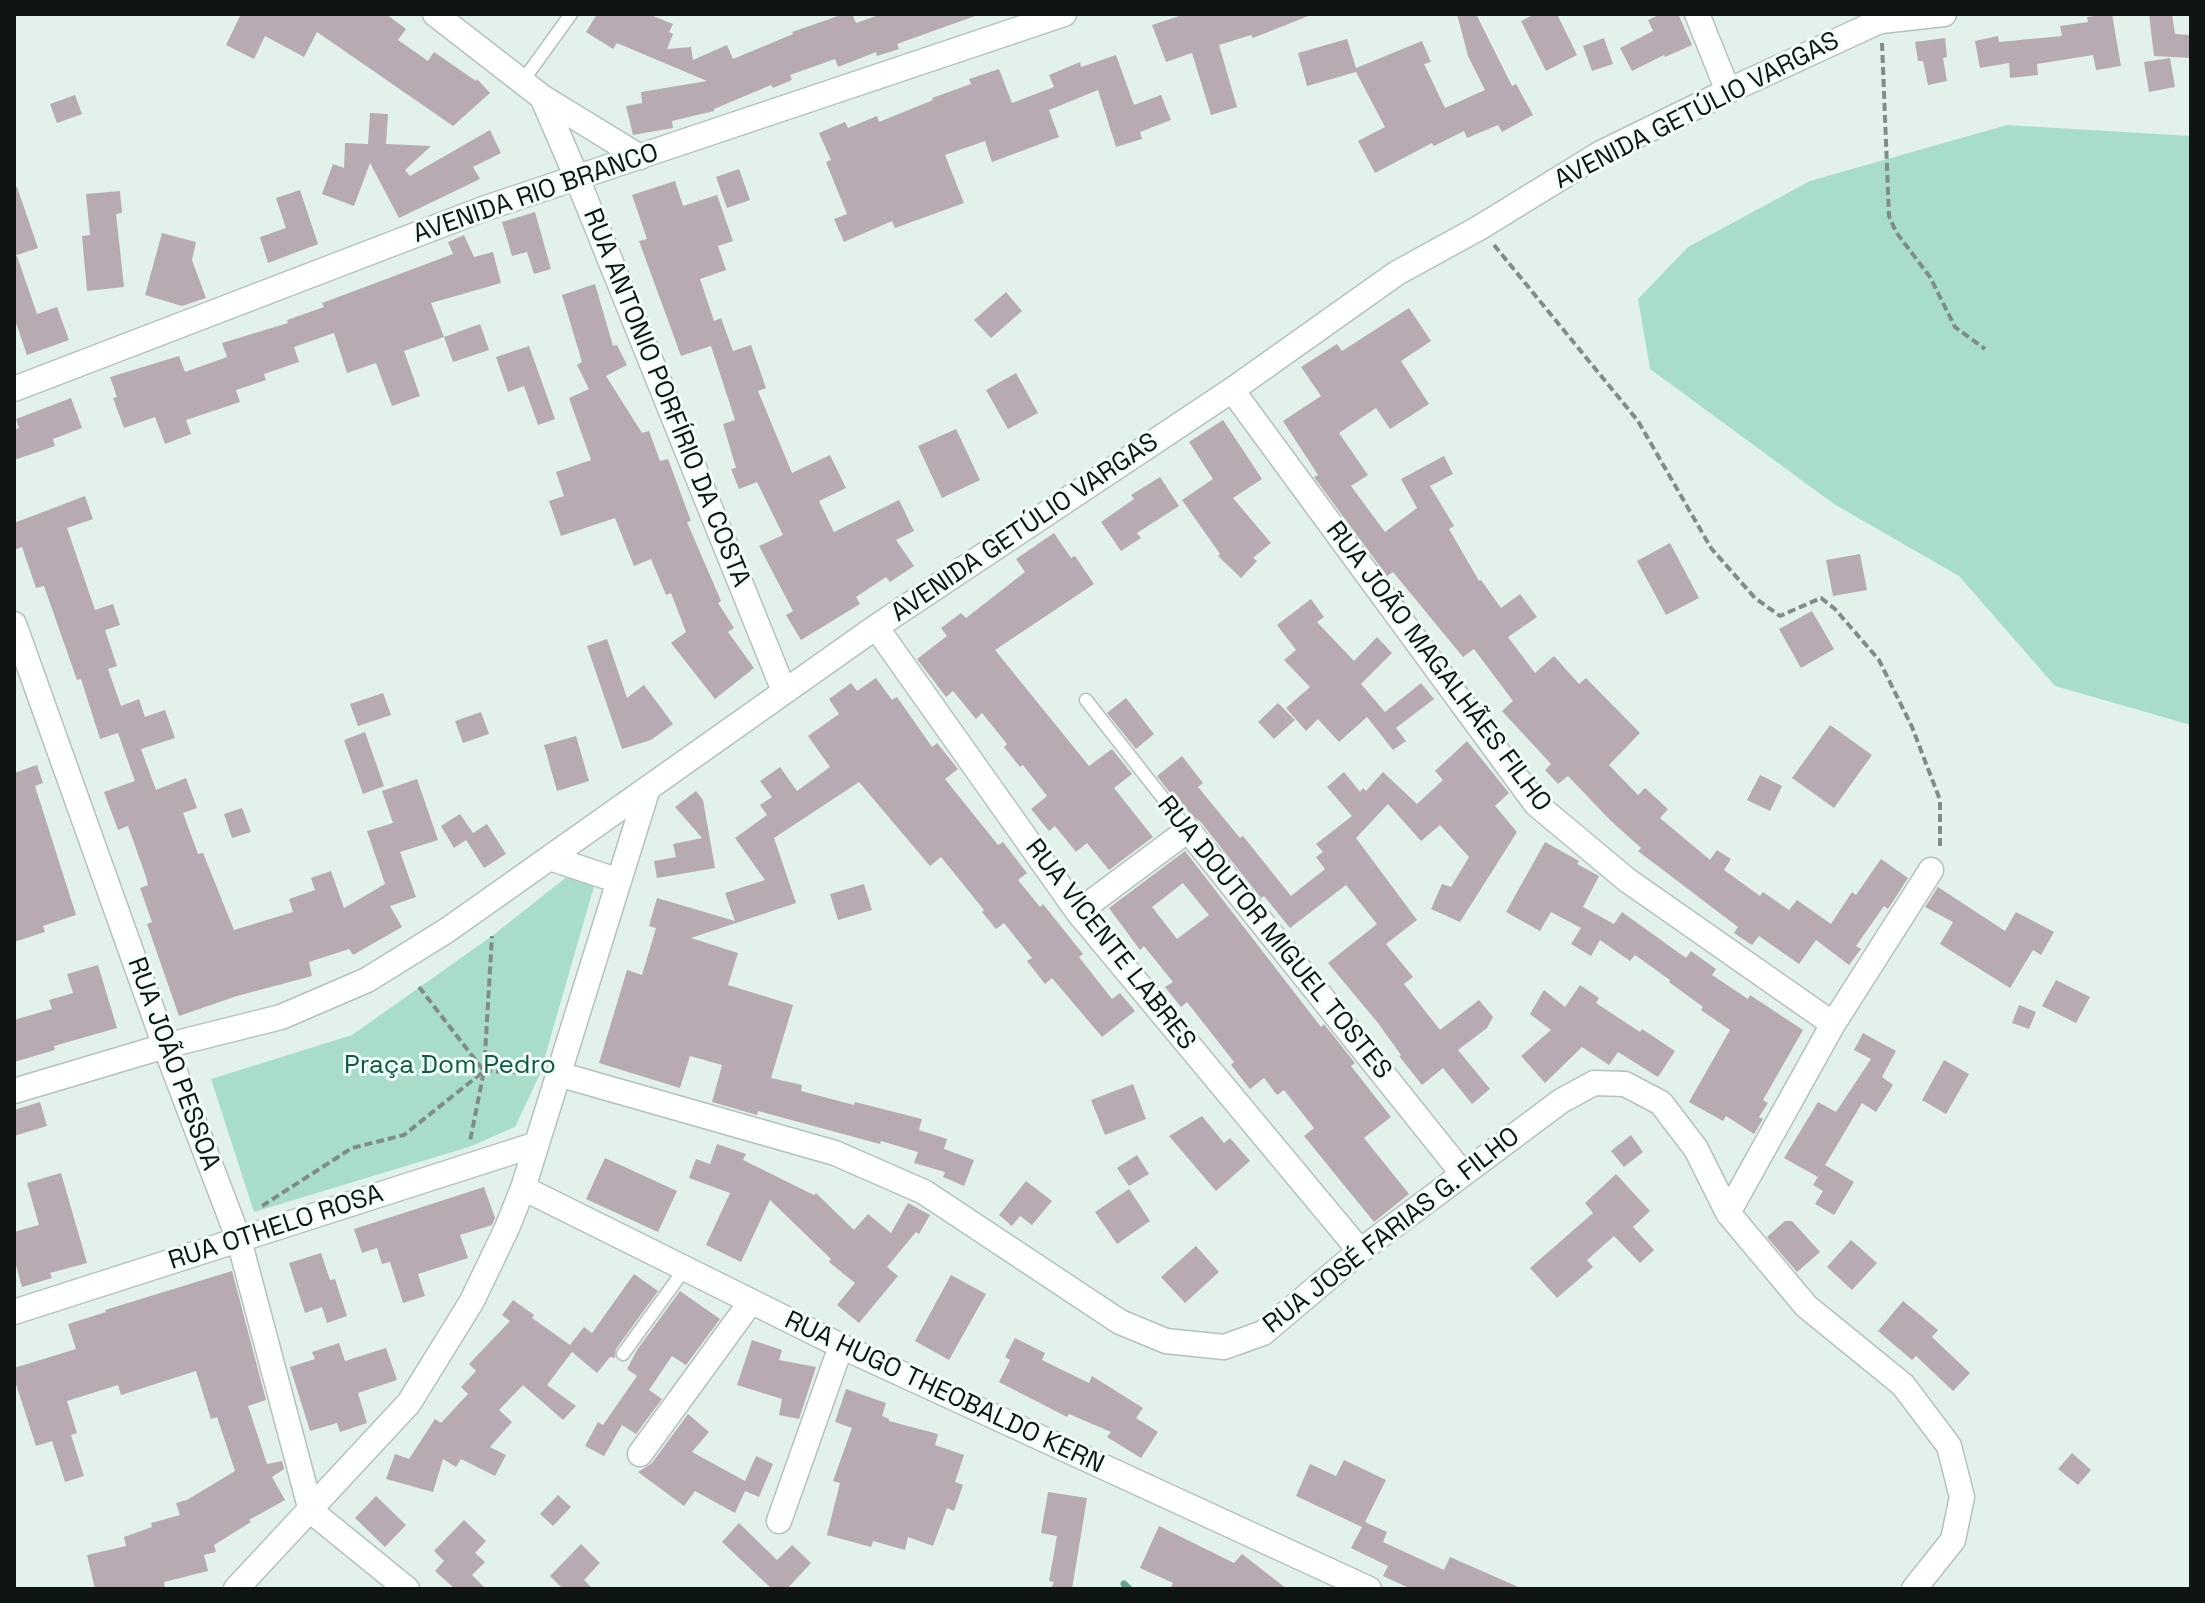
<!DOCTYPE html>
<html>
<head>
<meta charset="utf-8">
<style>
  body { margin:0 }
  #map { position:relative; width:2205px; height:1603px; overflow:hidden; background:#e2f2eb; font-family:"Space Grotesk",sans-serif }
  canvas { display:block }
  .frame { position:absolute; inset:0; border:16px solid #0f1513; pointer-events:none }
</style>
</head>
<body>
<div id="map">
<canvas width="2205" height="1603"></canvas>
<div class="frame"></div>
</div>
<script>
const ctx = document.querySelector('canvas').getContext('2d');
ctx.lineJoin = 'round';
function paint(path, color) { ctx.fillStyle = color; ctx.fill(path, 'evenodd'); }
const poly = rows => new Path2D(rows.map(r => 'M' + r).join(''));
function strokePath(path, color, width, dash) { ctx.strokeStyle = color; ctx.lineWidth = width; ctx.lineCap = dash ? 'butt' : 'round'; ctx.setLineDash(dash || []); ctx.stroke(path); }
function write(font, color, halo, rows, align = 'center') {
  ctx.font = font + ' "Space Grotesk",sans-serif'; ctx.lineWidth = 6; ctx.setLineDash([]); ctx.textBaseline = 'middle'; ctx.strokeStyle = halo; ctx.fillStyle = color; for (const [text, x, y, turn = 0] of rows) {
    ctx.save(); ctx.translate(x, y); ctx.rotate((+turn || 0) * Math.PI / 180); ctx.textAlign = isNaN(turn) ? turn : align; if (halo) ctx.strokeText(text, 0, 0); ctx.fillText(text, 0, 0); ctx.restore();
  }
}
const green = poly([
  [2007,125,2191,136,2191,725,2055,686,1959,576,1834,504,1650,369,1638,299,1688,247,1810,181],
  [569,875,595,883,540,1074,515,1127,469,1147,254,1212,211,1079,352,1035,492,936]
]);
const stream = poly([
  [1124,1584,1129,1589]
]);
const building = poly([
  [241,14,386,14,406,29,398,40,428,61,434,52,476,81,477,79,490,93,453,126,317,32,304,57,265,36,254,59,226,45],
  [597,14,648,14,673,24,669,32,673,34,667,49,691,47,693,60,727,45,733,59,793,34,792,32,844,14,852,14,856,23,882,14,974,14,975,16,897,44,899,49,877,56,876,52,838,67,835,59,790,75,792,80,773,88,771,85,714,109,714,111,672,121,673,128,633,135,626,106,642,103,641,92,707,81,617,43,613,49,586,32],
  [1185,14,1310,14,1311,15,1253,38,1251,35,1219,45,1237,107,1211,115,1192,53,1166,62,1152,25],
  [1457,14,1476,14,1512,86,1516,84,1533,115,1502,132,1498,125,1467,138,1464,131,1434,146,1432,143,1375,173,1358,141,1385,127,1356,72,1307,86,1298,53,1347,39,1356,68,1422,41,1431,62,1424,64,1445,108,1485,90,1468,56],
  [1535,14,1557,14,1577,55,1546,71,1521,21],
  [1661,14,1678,14,1692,45,1665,57,1664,55,1632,71,1620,48,1653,31,1648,20],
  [2112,14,2121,66,2096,70,2093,55,2037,64,2038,75,2010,78,2009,63,1980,68,1975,41,1998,36,1999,42,2062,36,2060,26,2088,22,2087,17],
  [2149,14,2172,14,2175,34,2191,35,2191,58,2154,56],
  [1604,38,1613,64,1592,71,1583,46],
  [1945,38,1947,57,1943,58,1947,81,1928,85,1923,61,1918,61,1915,42],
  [1116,55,1134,105,1161,95,1171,120,1140,132,1142,139,1116,147,1098,90,1049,110,1059,137,992,162,985,141,945,155,964,203,895,228,892,221,844,242,834,219,847,214,826,162,831,160,819,133,845,122,848,128,877,116,879,122,933,100,932,98,971,84,969,79,999,69,1012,103,1054,87,1049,75,1080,62,1081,67],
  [2170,58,2175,87,2149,92,2144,62],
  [75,95,82,114,57,123,50,104],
  [370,113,388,114,386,144,431,146,405,170,410,176,490,130,501,153,473,167,480,179,399,218,370,163,354,206,322,194,333,164,344,168,345,143,368,144],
  [739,169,750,200,727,208,716,177],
  [675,181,683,206,717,195,733,241,718,246,726,270,700,279,714,321,721,318,733,351,751,345,766,388,758,391,792,473,830,455,846,488,819,501,834,532,899,500,914,531,896,540,914,566,890,582,886,577,856,597,860,604,801,640,786,615,793,611,759,546,783,535,757,482,739,489,731,469,736,468,723,424,735,420,711,346,681,356,639,241,647,239,632,195],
  [14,187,17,187,38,248,14,256],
  [300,190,318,244,268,263,260,237,286,228,276,198],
  [120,191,122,213,116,214,124,287,87,291,82,236,90,235,86,194],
  [535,212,551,269,534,274,527,252,512,256,502,222],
  [162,233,196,242,192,260,206,298,182,306,145,295],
  [464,235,474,257,493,252,501,283,431,303,444,337,404,351,420,396,392,406,376,363,347,373,334,333,294,347,299,362,264,374,266,380,236,390,240,402,186,420,191,434,165,444,155,417,124,428,113,398,117,397,110,377,179,356,185,372,227,357,222,343,288,323,287,320,324,307,322,303,453,254,448,242],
  [17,256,37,314,57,307,69,340,27,355,14,317,14,257],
  [595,284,613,346,617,345,627,365,606,376,642,433,649,431,660,461,668,459,691,521,687,522,721,601,718,603,734,628,728,632,754,668,715,699,671,643,686,632,671,593,666,595,651,559,634,566,615,518,561,536,549,501,564,496,556,472,591,460,569,398,589,389,577,365,582,362,562,295],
  [1006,292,1022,311,991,338,974,320],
  [1409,308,1431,341,1401,361,1429,404,1390,429,1376,408,1339,433,1368,475,1351,486,1385,532,1417,508,1401,479,1444,456,1453,474,1430,486,1454,526,1449,529,1479,581,1481,580,1501,608,1520,594,1537,617,1508,637,1535,673,1554,656,1579,684,1586,678,1640,733,1609,765,1638,795,1645,788,1668,809,1660,818,1710,860,1717,850,1731,859,1724,870,1760,896,1763,892,1789,910,1797,900,1831,924,1852,892,1856,895,1881,859,1908,878,1888,909,1884,906,1856,946,1861,949,1849,965,1816,940,1799,964,1759,936,1752,945,1734,933,1738,927,1638,851,1641,848,1610,820,1568,776,1558,784,1545,770,1551,764,1502,711,1513,701,1474,649,1463,657,1393,572,1387,576,1314,477,1318,475,1283,421,1321,396,1301,367,1337,344,1342,351],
  [480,324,489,350,453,362,444,337],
  [529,346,555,419,538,425,524,386,508,392,496,357],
  [1016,373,1038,413,1008,429,986,390],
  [71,398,82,428,53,439,55,446,14,460,14,430,19,428,16,419],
  [1223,420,1262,479,1233,498,1271,543,1253,558,1257,561,1241,578,1218,556,1220,554,1182,500,1213,479,1189,442],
  [956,429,980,480,942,498,918,446],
  [1160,477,1179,506,1137,533,1141,538,1121,551,1101,522,1134,499,1131,495],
  [85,496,93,519,67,528,95,610,113,604,120,625,105,630,117,666,108,669,121,706,139,699,145,717,165,710,175,738,141,749,156,790,186,778,197,808,183,813,198,854,203,853,234,930,293,912,289,899,315,890,311,878,331,871,344,908,385,884,367,831,393,823,382,791,417,779,438,840,400,852,416,897,390,906,402,927,353,955,349,949,309,962,312,976,237,996,179,1016,147,924,152,922,140,888,148,885,145,874,128,826,118,830,104,792,135,781,118,733,100,739,81,679,77,680,44,586,36,588,22,547,14,550,14,523],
  [1054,533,1071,558,1075,556,1094,584,995,650,1089,766,1112,749,1132,774,1114,788,1153,837,1109,870,1087,843,1076,852,1055,826,1049,831,1031,809,1047,796,1023,765,1020,767,1004,747,1007,744,982,713,976,719,953,691,946,697,917,659,947,636,941,628,961,613,966,618,1025,572,1016,559],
  [1670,543,1699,598,1666,615,1637,561],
  [1860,554,1867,590,1833,596,1826,560],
  [1311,599,1324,617,1317,622,1354,661,1377,637,1392,653,1361,684,1385,712,1421,683,1434,699,1396,728,1406,741,1393,750,1367,717,1339,742,1318,719,1306,731,1286,708,1310,687,1284,660,1296,650,1277,625],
  [1812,611,1834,649,1801,668,1779,629],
  [607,639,627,698,644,685,673,724,651,740,622,749,587,646],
  [876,678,892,700,897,697,932,747,937,743,958,769,945,779,998,845,1003,842,1027,873,1018,880,1040,907,1043,904,1083,954,1079,957,1112,999,1120,993,1135,1011,1102,1037,1052,978,1045,984,1027,961,1032,958,1004,923,996,929,982,912,984,910,941,857,930,866,859,782,774,838,796,903,691,938,738,953,728,985,793,1005,771,1078,802,1085,801,1091,854,1105,855,1102,922,1119,919,1130,947,1139,944,1149,974,1160,964,1186,943,1177,945,1172,914,1163,918,1152,881,1141,880,1144,758,1111,757,1115,712,1102,722,1065,690,1056,680,1088,599,1063,627,970,642,975,656,928,649,926,657,898,735,921,725,893,765,880,735,838,767,815,760,805,772,797,760,781,780,767,797,791,830,767,808,736,839,714,829,699,851,683,857,691],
  [383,693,391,715,358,726,350,704],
  [1126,698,1154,734,1136,749,1107,713],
  [1278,703,1295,720,1274,739,1258,722],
  [481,712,489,734,463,743,455,721],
  [1830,725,1872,755,1834,808,1792,778],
  [365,732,384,786,363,794,344,740],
  [576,736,589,781,557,791,544,745],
  [1467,741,1509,793,1495,806,1517,832,1460,922,1431,909,1442,884,1451,887,1469,857,1440,825,1421,841,1388,804,1356,838,1417,920,1386,944,1413,977,1404,984,1440,1030,1479,1000,1493,1017,1487,1028,1458,1050,1490,1089,1472,1104,1443,1068,1422,1085,1399,1056,1401,1055,1378,1023,1328,963,1377,924,1346,885,1290,928,1264,896,1261,898,1200,821,1192,816,1180,801,1178,803,1157,776,1182,756,1203,783,1198,787,1240,838,1243,836,1291,896,1325,869,1316,857,1323,852,1316,844,1352,816,1327,787,1344,772,1360,792,1363,788,1366,791,1383,772,1417,804,1443,780,1435,771],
  [37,765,43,783,35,786,76,915,43,926,45,932,14,942,14,773],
  [1760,775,1782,786,1770,811,1747,800],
  [696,791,703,800,715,868,657,878,654,861,676,857,673,844,702,838,675,807],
  [242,808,251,832,232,838,224,814],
  [460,814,473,833,487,824,506,854,484,868,466,840,454,848,441,826],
  [1545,842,1579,861,1577,864,1599,876,1583,907,1614,924,1622,912,1686,958,1691,951,1716,969,1712,975,1748,999,1750,995,1803,1030,1763,1100,1768,1103,1759,1117,1763,1119,1754,1134,1726,1116,1723,1121,1689,1102,1730,1030,1701,1010,1703,1007,1669,982,1670,980,1635,955,1630,961,1600,940,1591,956,1571,944,1581,928,1551,912,1540,931,1506,912],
  [1185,851,1321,1027,1324,1024,1355,1063,1351,1066,1391,1117,1364,1138,1409,1194,1374,1222,1304,1136,1314,1128,1284,1090,1277,1095,1264,1078,1250,1089,1231,1065,1234,1062,1187,1002,1181,1007,1165,987,1173,982,1144,946,1140,950,1109,908],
  [1183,883,1209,915,1177,939,1152,907],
  [864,884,872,910,838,920,830,894],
  [1938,887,2005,931,2016,912,2054,932,2041,955,2033,950,2010,988,1940,944,1953,922,1925,907],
  [98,965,117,1028,54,1046,55,1050,14,1062,14,1020,52,1009,49,1000,73,993,67,974],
  [2056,980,2090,997,2076,1023,2042,1006],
  [1580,985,1599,998,1596,1003,1640,1032,1642,1029,1675,1051,1658,1077,1618,1052,1609,1065,1582,1047,1545,1083,1521,1056,1551,1030,1530,1014,1544,990,1565,1007],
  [2019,1005,2036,1012,2029,1029,2012,1023],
  [1863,1033,1896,1051,1882,1077,1893,1085,1876,1112,1862,1103,1818,1177,1784,1158,1818,1102,1836,1112,1871,1059,1854,1050],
  [1944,1060,1969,1074,1946,1114,1922,1100],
  [1133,1084,1146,1119,1105,1135,1091,1100],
  [40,1102,47,1126,14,1136,14,1110],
  [1202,1116,1224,1143,1230,1138,1250,1161,1216,1191,1169,1136],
  [1631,1135,1643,1152,1624,1167,1611,1151],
  [717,1144,746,1154,743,1160,814,1195,816,1193,854,1230,868,1214,891,1233,908,1203,930,1215,919,1234,916,1232,887,1267,898,1276,859,1323,837,1305,855,1283,829,1262,831,1259,770,1200,741,1262,706,1245,730,1193,689,1178,696,1159,710,1164],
  [1137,1155,1149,1174,1129,1186,1117,1168],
  [605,1158,677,1191,658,1232,586,1199],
  [1825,1165,1854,1182,1834,1215,1815,1204,1823,1191,1813,1185],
  [61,1173,87,1263,50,1273,52,1278,22,1287,14,1258,14,1232,39,1225,27,1183],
  [1616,1174,1650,1211,1633,1227,1654,1250,1640,1263,1614,1236,1587,1260,1593,1267,1557,1298,1530,1268,1593,1213,1585,1203],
  [1026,1181,1052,1201,1032,1225,1020,1216,1012,1226,999,1215],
  [484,1187,495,1218,492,1225,460,1235,468,1258,418,1274,425,1296,403,1303,390,1262,382,1264,377,1248,362,1253,354,1229],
  [1129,1189,1150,1221,1117,1244,1095,1212],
  [1785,1221,1792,1221,1820,1252,1797,1272,1767,1237],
  [1851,1240,1877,1263,1852,1290,1827,1267],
  [1196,1246,1219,1272,1185,1303,1161,1277],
  [321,1253,330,1280,335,1279,347,1316,327,1323,322,1307,305,1313,289,1263],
  [232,1271,266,1400,248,1406,267,1464,282,1461,284,1469,272,1477,285,1500,249,1520,251,1522,214,1545,216,1552,204,1555,208,1571,164,1582,165,1589,95,1589,87,1555,126,1546,124,1537,152,1527,151,1523,180,1515,176,1503,187,1500,235,1471,217,1417,211,1419,196,1371,121,1395,118,1385,67,1401,77,1433,71,1435,84,1476,65,1482,52,1441,36,1446,14,1378,14,1368,76,1349,68,1324,106,1312,105,1310],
  [634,1274,658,1291,616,1349,615,1358,610,1357,597,1373,572,1352,547,1385,576,1406,563,1420,523,1385,499,1410,512,1422,490,1447,506,1455,495,1476,461,1459,456,1467,443,1459,433,1492,386,1479,395,1454,409,1459,435,1419,441,1423,468,1394,461,1387,476,1371,469,1364,510,1321,502,1315,513,1300,534,1315,532,1318,570,1345,584,1327,592,1333],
  [951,1275,986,1294,949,1360,915,1341],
  [680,1291,720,1319,686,1365,672,1356,649,1390,662,1399,636,1434,622,1425,604,1456,585,1446,598,1422,603,1425,637,1376,627,1369,637,1350],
  [1903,1301,1938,1330,1932,1337,1970,1373,1953,1391,1916,1356,1912,1360,1878,1331],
  [1015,1338,1045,1353,1042,1360,1089,1383,1092,1376,1143,1408,1136,1418,1158,1432,1141,1458,1107,1437,1111,1432,1069,1414,1067,1417,999,1382,1010,1360,1005,1357],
  [752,1340,782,1350,779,1360,816,1367,799,1419,779,1415,782,1399,737,1385],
  [339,1343,345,1361,386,1348,397,1380,358,1393,367,1423,340,1432,337,1423,310,1431,290,1367,315,1359,312,1352],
  [846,1389,886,1403,882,1416,889,1419,889,1421,938,1434,935,1445,964,1455,955,1482,963,1485,954,1511,947,1508,933,1546,908,1537,905,1550,873,1541,871,1547,827,1535,840,1483,833,1481,852,1428,835,1422],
  [688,1414,709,1432,692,1452,745,1481,756,1456,773,1464,759,1497,745,1491,735,1513,695,1491,684,1506,638,1472,652,1463],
  [2072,1453,2091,1470,2078,1485,2058,1469],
  [1344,1460,1386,1480,1365,1522,1387,1532,1383,1542,1444,1570,1450,1557,1523,1589,1411,1589,1383,1576,1388,1566,1351,1548,1362,1527,1296,1496,1310,1464,1336,1476],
  [1048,1492,1087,1498,1072,1589,1051,1589,1054,1582,1049,1581,1057,1536,1041,1533],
  [558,1495,571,1507,553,1526,540,1514],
  [376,1496,406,1525,385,1547,355,1518],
  [464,1520,486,1541,475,1553,485,1562,472,1575,486,1589,455,1589,435,1571,444,1561,434,1551],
  [739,1523,777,1560,792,1545,811,1563,787,1589,772,1589,722,1542],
  [1159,1526,1234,1563,1242,1554,1287,1589,1170,1589,1173,1583,1140,1568],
  [581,1544,600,1563,584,1580,593,1589,563,1589,550,1576]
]);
const path = poly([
  [1882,43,1889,216,1896,232,1930,277,1955,327,1985,349],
  [1494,245,1638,421,1711,548,1755,598,1780,616,1821,598,1835,609,1879,660,1912,727,1940,800,1940,849],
  [419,987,484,1071,470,1141],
  [484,1071,537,1073],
  [262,1206,352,1148,404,1135,484,1071,492,936]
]);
const lane = poly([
  [522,82,571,14],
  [1086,700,1188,830],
  [623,1354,684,1270]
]);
const street = poly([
  [435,14,542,97,577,178,784,691],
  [1697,14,1728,91],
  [1881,21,1944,14],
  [542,97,640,157],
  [14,389,483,209,1064,14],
  [1232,390,1536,804,1627,880,1833,1024],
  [14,624,165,1046,239,1240,311,1511],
  [876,627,1078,912,1360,1251],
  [550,858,619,881],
  [1078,912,1188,830,1463,1174],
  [558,1074,835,1153,924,1192,1120,1322,1166,1341,1224,1347,1263,1333,1360,1251,1561,1101,1594,1083,1625,1084,1661,1103,1696,1149,1728,1213,1806,1306,1903,1385,1949,1446,1962,1497,1953,1540,1914,1589],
  [14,1091,165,1046,281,1017,367,980,446,931,876,627,1232,390,1397,273,1479,228,1601,153,1728,91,1895,14],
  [523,1188,841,1346,1369,1589],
  [1728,1213,1833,1024,1931,870],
  [14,1312,537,1144],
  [640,1454,750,1303],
  [311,1511,407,1589],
  [779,1521,841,1346],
  [236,1589,409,1403,472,1301,507,1228,523,1188,648,788]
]);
const streetNames = [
  ["AVENIDA GETÚLIO VARGAS",1697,111,-27],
  ["AVENIDA RIO BRANCO",536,194,-19],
  ["RUA ANTONIO PORFÍRIO DA COSTA",666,398,68],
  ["AVENIDA GETÚLIO VARGAS",1025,528,-34],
  ["RUA JOÃO MAGALHÃES FILHO",1438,667,53],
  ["RUA DOUTOR MIGUEL TOSTES",1274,938,51],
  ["RUA VICENTE LABRES",1110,945,52],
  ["RUA JOÃO PESSOA",173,1064,70],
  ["RUA OTHELO ROSA",276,1228,-18],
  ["RUA JOSÉ FARIAS G. FILHO",1392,1231,-38],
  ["RUA HUGO THEOBALDO KERN",944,1393,25]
];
const parkNames = [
  ["Praça Dom Pedro",450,1066]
];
paint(green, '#a8dec9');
strokePath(stream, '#64a78f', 7);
paint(building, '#b7aab3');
strokePath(lane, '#b3c2bb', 15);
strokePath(street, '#b3c2bb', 27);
strokePath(path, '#818c88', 4, [8, 4]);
strokePath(lane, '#fff', 12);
strokePath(street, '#fff', 24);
write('26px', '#0f1513', '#f2fff9', streetNames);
write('26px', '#0c5944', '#f2fff9', parkNames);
</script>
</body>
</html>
